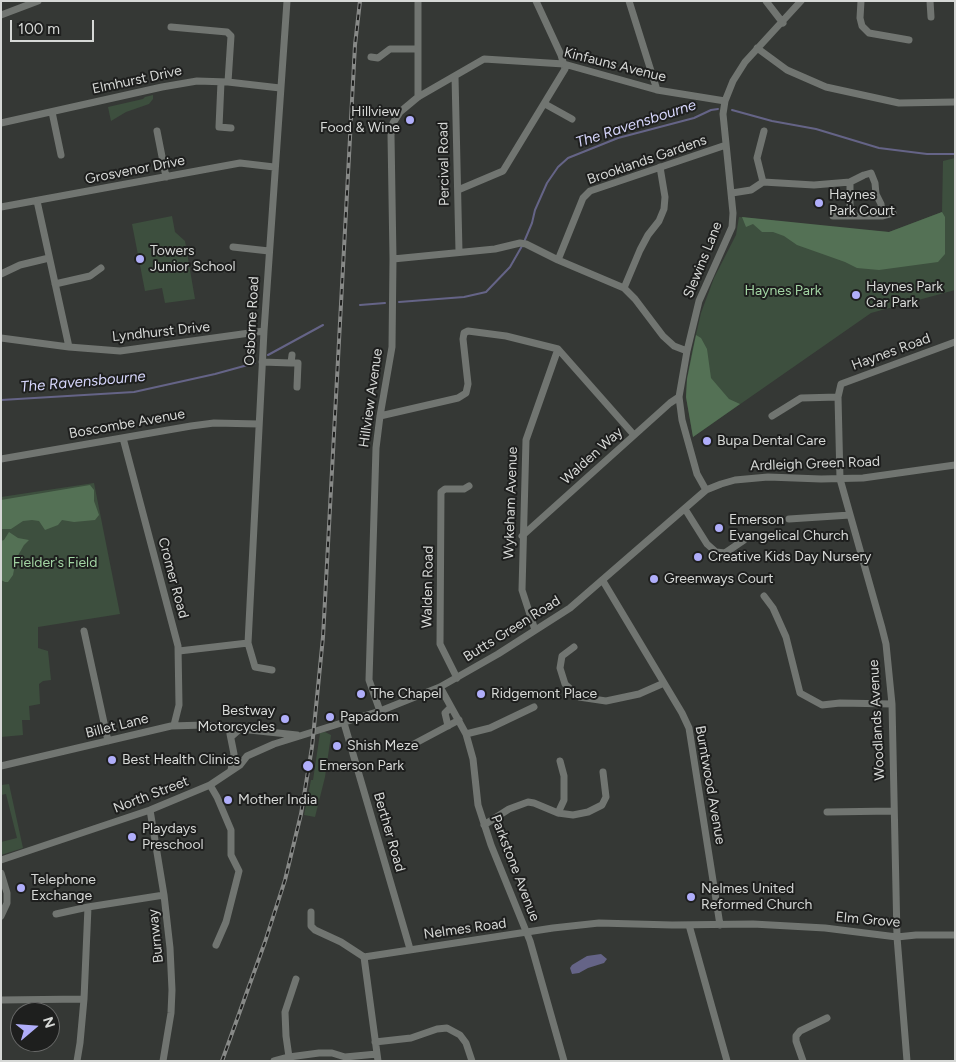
<!DOCTYPE html>
<html>
<head>
<meta charset="utf-8">
<style>
  body { margin:0 }
  #map { position:relative; width:956px; height:1062px; overflow:hidden; background:#353835; font-family:Figtree,sans-serif }
  canvas { display:block }
  .frame { position:absolute; inset:0; border:2px solid #d6d8d6; pointer-events:none }
  .north { position:absolute; left:10px; top:1002px; width:50px; height:50px; box-sizing:border-box; background:#1e1f1e; border:1px solid #686968; border-radius:50%; rotate:72deg; font-size:14px; font-weight:700; line-height:20px; text-align:center; color:#d6d8d6 }
  .north::after { content:''; display:block; margin:auto; width:18px; height:22px; background:#b0aefa; clip-path:polygon(50% 0,100% 100%,50% 72%,0 100%) }
  .scale { position:absolute; left:10px; top:20px; width:84px; height:22px; box-sizing:border-box; border:2px solid #d6d8d6; border-top:0; padding-left:6px; font-size:15px; line-height:18px; white-space:nowrap; color:#d6d8d6; -webkit-text-stroke:4px #1e1f1e; paint-order:stroke }
</style>
</head>
<body>
<div id="map">
<canvas width="956" height="1062"></canvas>
<div class="frame"></div>
<div class="north">N</div>
<div class="scale">100 m</div>
</div>
<script>
const ctx = document.querySelector('canvas').getContext('2d');
ctx.lineJoin = 'round';
function paint(path, color) { ctx.fillStyle = color; ctx.fill(path, 'evenodd'); }
const poly = rows => new Path2D(rows.map(r => 'M' + r).join(''));
function strokePath(path, color, width, dash) { ctx.strokeStyle = color; ctx.lineWidth = width; ctx.lineCap = dash ? 'butt' : 'round'; ctx.setLineDash(dash || []); ctx.stroke(path); }
function write(font, color, halo, rows, align = 'center') {
  ctx.font = font + ' Figtree,sans-serif'; ctx.lineWidth = 4; ctx.setLineDash([]); ctx.textBaseline = 'middle'; ctx.strokeStyle = halo; ctx.fillStyle = color; for (const [text, x, y, turn = 0] of rows) {
    ctx.save(); ctx.translate(x, y); ctx.rotate((+turn || 0) * Math.PI / 180); ctx.textAlign = isNaN(turn) ? turn : align; if (halo) ctx.strokeText(text, 0, 0); ctx.fillText(text, 0, 0); ctx.restore();
  }
}
const green = poly([
  [153,95,153,99,149,104,126,112,111,121,108,107,143,99,145,97],
  [955,158,955,290,871,313,693,437,686,397,687,379,692,352,701,313,714,278,736,235,739,217,852,229,889,232,942,212,943,161],
  [172,216,175,232,185,241,195,299,165,303,162,288,145,291,132,224],
  [94,483,120,614,38,627,38,648,48,651,51,680,43,681,39,684,40,704,29,706,30,720,22,720,23,735,1,737,1,497],
  [325,732,331,735,325,777,315,817,304,815,311,780,313,780,320,733],
  [9,784,23,848,1,855,1,842,17,838,6,794,1,795,1,785]
]);
const forest = poly([
  [942,212,945,217,945,254,938,262,879,270,857,268,845,262,797,245,784,236,773,232,762,232,753,224,746,227,742,217,889,232],
  [696,335,701,338,707,349,711,378,729,399,740,404,693,437,686,397,687,379],
  [90,485,94,490,94,501,99,515,95,520,74,522,62,520,58,525,45,530,39,521,32,520,23,521,11,529,1,529,1,500],
  [9,532,18,538,29,540,24,545,16,559,13,575,8,582,5,582,1,580,1,541,4,540]
]);
const water = poly([
  [601,954,607,959,604,963,588,968,579,973,572,974,570,968,572,965,587,956]
]);
const stream = poly([
  [732,110,772,121,816,129,879,148,927,154,955,154],
  [524,242,532,223,535,210,547,183,558,167,568,158,618,138,694,118,711,110,718,109],
  [399,302,464,297,486,292,510,267,522,246],
  [360,305,385,303],
  [268,355,323,325],
  [1,400,134,392,215,374,255,363]
]);
const minor = poly([
  [418,1,418,97],
  [629,1,657,90],
  [766,1,783,23],
  [861,1,860,18,862,26,869,33,909,40],
  [930,1,931,17],
  [1,15,38,1],
  [171,27,227,32,231,36,228,82],
  [757,48,787,70,826,87,899,103,955,102],
  [371,57,378,58,390,49,417,49],
  [455,76,459,252],
  [221,82,219,127,231,128],
  [545,104,572,119],
  [52,112,61,155],
  [1,123,162,87,197,81,228,82,280,88],
  [157,131,166,177],
  [763,182,757,158,764,131],
  [458,190,503,171,565,69,561,55,536,1],
  [732,193,751,190,763,182,814,185,850,182,864,175,871,173,875,183,876,194,881,204,882,216],
  [37,201,69,347],
  [1,207,240,163,274,167],
  [850,215,850,182],
  [833,216,882,216,893,213],
  [233,247,269,251],
  [393,259,495,249,520,243,526,244,558,260,624,288,635,299,663,336,674,346,687,351],
  [558,260,583,198,590,191,726,145],
  [1,274,20,265,49,258],
  [55,284,90,276,101,268],
  [624,288,640,250,648,235,659,221,664,209,665,197,660,167],
  [1,338,69,347,120,351,264,331],
  [292,355,291,363,298,363,297,387],
  [262,362,291,363],
  [380,416,458,398,466,393,468,384,463,339,464,333,468,331,506,336,558,349,634,435],
  [772,416,801,398,838,397],
  [123,438,178,646,179,705,174,725],
  [1,459,191,426,214,423,259,424],
  [706,490,697,474,682,420,679,397,687,351,699,301,732,227,733,213,723,114,725,101,733,81,745,62,801,1],
  [685,509,707,544,716,552,725,553,744,540],
  [789,519,850,515],
  [522,536,670,403,679,397],
  [603,581,682,713,689,728,720,925],
  [764,596,773,608,786,637,800,693,822,705,840,703,892,704],
  [535,630,522,590,526,440,558,349],
  [84,631,108,741],
  [574,647,562,656,560,668,565,684,579,697,606,701,639,694,664,683],
  [179,651,248,643],
  [272,670,255,667,248,643,264,331,287,1],
  [457,678,440,644,441,492,445,489,464,489,469,486],
  [440,687,466,734,473,759,478,805,491,845,530,941,564,1061],
  [380,711,369,680,376,448,380,416,392,347,393,259,391,135,393,123,400,112,418,97,484,59,564,64,657,90,725,101],
  [344,723,410,949],
  [448,726,445,713,451,707],
  [230,734,234,754,231,770],
  [466,734,490,728,534,707],
  [231,737,240,729,297,735],
  [412,745,459,720],
  [1,766,171,726,204,725,240,729],
  [210,785,217,797,231,830,231,855,239,871,226,922,216,945],
  [150,810,164,895,170,948,172,990,171,1013,163,1061],
  [827,812,893,811],
  [558,813,564,800,564,776,560,761],
  [484,825,509,809,528,802,534,803,558,813,573,815,588,812,602,805,606,797,603,772],
  [1,860,150,810,210,785,240,765,247,756,274,744,380,711,440,687,498,654,570,608,706,490,721,484,735,480,768,477,821,479,863,478,955,465],
  [1,873,7,893,7,903,1,916],
  [311,912,311,926,315,930,341,942,364,957],
  [56,914,88,907,164,895],
  [689,925,727,1061],
  [364,957,553,928,599,923,672,925,753,924,825,928,897,937,916,935,955,935],
  [364,957,378,1061],
  [1,1000,84,999],
  [375,1042,411,1038,437,1029,447,1028,460,1035,466,1043,472,1061],
  [289,1057,286,1036,285,1012,296,979],
  [77,1061,80,1043,84,999,88,907],
  [274,1061,289,1057,319,1053,332,1053,345,1057,377,1054],
  [803,1061,796,1041,796,1036,800,1031,827,1018],
  [907,1061,897,937,892,704,886,644,882,628,840,479,838,397,841,384,955,342]
]);
const rail = poly([
  [222,1061,265,942,285,880,301,814,312,747,323,637,355,45,360,1]
]);
const markers = [
  [410,120,5,"#b0aefa"],
  [819,203,5,"#b0aefa"],
  [140,259,5,"#b0aefa"],
  [856,295,5,"#b0aefa"],
  [707,441,5,"#b0aefa"],
  [719,528,5,"#b0aefa"],
  [698,557,5,"#b0aefa"],
  [654,579,5,"#b0aefa"],
  [361,694,5,"#b0aefa"],
  [481,694,5,"#b0aefa"],
  [330,717,5,"#b0aefa"],
  [285,719,5,"#b0aefa"],
  [337,746,5,"#b0aefa"],
  [112,760,5,"#b0aefa"],
  [308,766,6,"#b0aefa"],
  [228,800,5,"#b0aefa"],
  [132,837,5,"#b0aefa"],
  [21,888,5,"#b0aefa"],
  [691,897,5,"#b0aefa"]
];
const streetNames = [
  ["Kinfauns Avenue",615,65,14],
  ["Elmhurst Drive",137,80,-12],
  ["Brooklands Gardens",647,160,-19],
  ["Percival Road",444,164,-91],
  ["Grosvenor Drive",135,170,-11],
  ["Slewins Lane",703,260,-68],
  ["Osborne Road",252,321,-87],
  ["Lyndhurst Drive",161,332,-6],
  ["Haynes Road",891,352,-20],
  ["Hillview Avenue",371,398,-82],
  ["Boscombe Avenue",127,424,-10],
  ["Walden Way",592,456,-42],
  ["Ardleigh Green Road",815,464,-2],
  ["Wykeham Avenue",511,503,-88],
  ["Cromer Road",173,578,75],
  ["Walden Road",428,587,-89],
  ["Butts Green Road",512,629,-32],
  ["Woodlands Avenue",877,720,-93],
  ["Billet Lane",117,726,-14],
  ["Burntwood Avenue",710,785,80],
  ["North Street",151,795,-21],
  ["Berther Road",389,832,74],
  ["Parkstone Avenue",515,868,69],
  ["Elm Grove",868,920,5],
  ["Nelmes Road",465,929,-8],
  ["Burnway",156,936,-96]
];
const poiNames = [
  ["Hillview",400,112,"right"],
  ["Food & Wine",400,128,"right"],
  ["Haynes",829,195],
  ["Park Court",829,211],
  ["Towers",150,251],
  ["Junior School",150,267],
  ["Haynes Park",866,287],
  ["Car Park",866,303],
  ["Bupa Dental Care",717,441],
  ["Emerson",729,520],
  ["Evangelical Church",729,536],
  ["Creative Kids Day Nursery",708,557],
  ["Greenways Court",664,579],
  ["The Chapel",371,694],
  ["Ridgemont Place",491,694],
  ["Bestway",275,711,"right"],
  ["Motorcycles",275,727,"right"],
  ["Papadom",340,717],
  ["Shish Meze",347,746],
  ["Best Health Clinics",122,760],
  ["Emerson Park",319,766],
  ["Mother India",238,800],
  ["Playdays",142,829],
  ["Preschool",142,845],
  ["Telephone",31,880],
  ["Exchange",31,896],
  ["Nelmes United",701,889],
  ["Reformed Church",701,905]
];
const parkNames = [
  ["Haynes Park",783,291],
  ["Fielder's Field",55,563]
];
const waterNames = [
  ["The Ravensbourne",636,124,-18],
  ["The Ravensbourne",83,382,-5]
];
paint(green, '#3d4f3e');
paint(forest, '#547155');
paint(water, '#656487');
strokePath(stream, '#656487', 2);
strokePath(minor, '#717571', 7);
strokePath(rail, '#878987', 4);
strokePath(rail, '#1e1f1e', 2, [5.5]);
for (const [x, y, r, color] of markers) { const dot = new Path2D(); dot.arc(x, y, r, 0, 2 * Math.PI); ctx.fillStyle = color; ctx.fill(dot); strokePath(dot, '#1e1f1e', 2); }
write('14px', '#d6d8d6', '#1e1f1e', streetNames);
write('14px', '#d6d8d6', '#1e1f1e', poiNames, 'left');
write('14px', '#a2d4a3', '#1e1f1e', parkNames);
write('italic 15px', '#d6d6fb', '#1e1f1e', waterNames);
</script>
</body>
</html>
